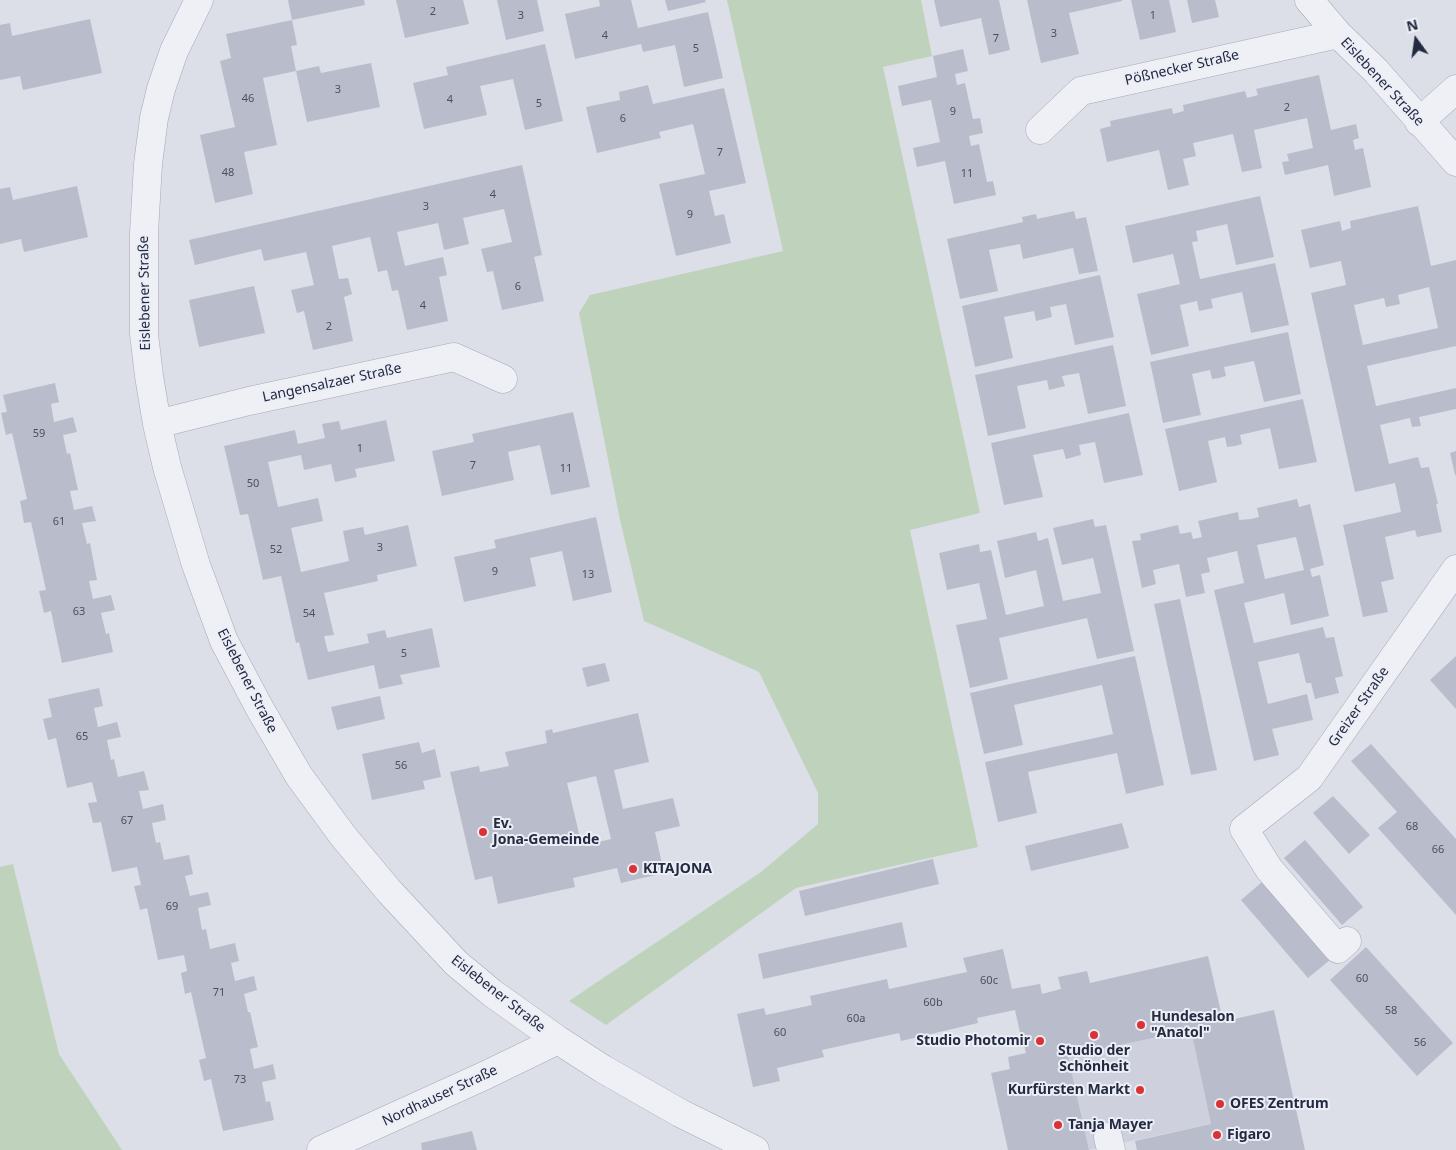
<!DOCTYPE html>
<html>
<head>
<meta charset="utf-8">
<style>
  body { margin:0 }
  #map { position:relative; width:1456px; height:1150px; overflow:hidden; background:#dcdfe8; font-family:"Noto Sans",sans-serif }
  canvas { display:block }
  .north { position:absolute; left:1391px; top:15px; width:50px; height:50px; -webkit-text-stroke:4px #ebeef6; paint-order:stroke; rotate:346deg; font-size:14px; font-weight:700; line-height:20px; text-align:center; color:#242a40 }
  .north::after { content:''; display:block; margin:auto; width:18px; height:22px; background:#242a40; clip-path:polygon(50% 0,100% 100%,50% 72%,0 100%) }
</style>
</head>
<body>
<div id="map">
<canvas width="1456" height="1150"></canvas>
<div class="north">N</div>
</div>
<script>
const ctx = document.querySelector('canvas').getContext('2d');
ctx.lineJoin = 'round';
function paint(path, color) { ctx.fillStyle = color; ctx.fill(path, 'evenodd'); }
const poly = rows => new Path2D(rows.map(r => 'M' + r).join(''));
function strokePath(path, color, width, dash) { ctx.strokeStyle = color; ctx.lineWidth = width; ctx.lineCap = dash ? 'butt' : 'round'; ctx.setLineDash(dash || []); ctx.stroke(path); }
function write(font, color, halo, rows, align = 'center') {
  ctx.font = font + ' "Noto Sans",sans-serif'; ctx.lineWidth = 4; ctx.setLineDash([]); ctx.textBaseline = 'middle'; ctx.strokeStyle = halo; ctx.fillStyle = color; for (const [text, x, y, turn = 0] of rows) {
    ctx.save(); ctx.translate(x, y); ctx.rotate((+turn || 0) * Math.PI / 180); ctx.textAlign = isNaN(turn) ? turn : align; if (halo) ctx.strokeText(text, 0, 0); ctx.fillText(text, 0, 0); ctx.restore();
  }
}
const built = poly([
  [1191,1030,1211,1124,1089,1150,1068,1056]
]);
const green = poly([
  [727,0,921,0,932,56,883,67,980,513,910,530,978,847,796,888,606,1025,569,1001,761,872,818,824,818,793,759,672,644,621,620,520,579,313,590,295,783,251],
  [13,864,59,1054,122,1150,0,1150,0,867]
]);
const building = poly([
  [288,0,364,0,365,5,292,20],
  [396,0,463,0,469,24,405,38],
  [497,0,537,0,544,31,506,40],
  [599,0,631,0,638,28,708,12,723,78,684,87,675,45,643,52,641,44,575,59,565,14,600,6],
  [665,0,705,0,706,2,668,11],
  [934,0,999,0,1010,50,989,55,981,18,940,27],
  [1027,0,1122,0,1122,1,1069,13,1079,54,1041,63],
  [1131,0,1169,0,1176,32,1140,40],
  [1187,0,1215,0,1219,17,1192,23],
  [90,19,102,73,23,90,20,76,0,80,0,25,10,23,12,36],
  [292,20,297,45,291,46,296,71,263,78,277,145,244,152,253,194,215,203,200,135,235,127,220,61,231,58,226,34],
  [545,44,563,121,525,130,513,79,480,86,487,115,424,129,413,83,448,75,446,67],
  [963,49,968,71,955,74,957,85,965,83,973,119,980,118,983,133,969,136,971,146,979,144,987,182,993,181,996,195,954,204,945,161,917,167,913,148,940,142,931,100,902,106,898,86,937,77,933,56],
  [371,63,380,107,307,122,296,71,319,66,321,73],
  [1319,75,1331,130,1356,124,1359,138,1353,140,1355,150,1363,148,1371,187,1334,196,1328,165,1285,175,1282,162,1289,161,1287,154,1313,148,1307,118,1254,130,1262,168,1242,172,1233,134,1193,143,1196,156,1183,159,1189,185,1168,190,1159,150,1107,162,1100,129,1111,126,1110,121,1172,108,1173,114,1184,111,1183,105,1245,91,1247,98,1258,95,1256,89],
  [648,85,653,104,724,88,746,183,709,191,715,216,724,214,731,243,676,256,659,184,705,174,693,124,659,132,661,138,597,153,586,107,620,100,619,92],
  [522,165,542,255,534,257,544,301,502,310,493,271,487,272,481,249,512,242,504,209,463,218,469,244,444,250,438,223,397,232,405,266,443,257,447,275,439,277,448,321,407,330,398,290,392,291,387,270,378,272,370,237,332,246,339,279,348,278,352,294,344,297,353,341,313,350,304,311,297,313,291,290,314,285,306,252,264,261,261,249,195,265,189,240],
  [77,186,88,237,24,252,21,239,0,244,0,189,10,187,13,200],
  [1260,196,1274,257,1236,265,1227,224,1196,231,1198,241,1192,242,1200,279,1275,263,1289,325,1251,333,1242,292,1211,299,1213,308,1199,311,1197,301,1180,305,1189,346,1151,355,1137,294,1180,284,1173,254,1133,263,1125,226],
  [1418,206,1431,266,1456,260,1456,346,1367,366,1376,406,1456,388,1456,409,1419,417,1421,426,1412,427,1410,418,1380,425,1389,464,1418,457,1421,468,1429,467,1438,504,1436,504,1442,532,1417,537,1415,530,1385,537,1394,579,1381,582,1388,612,1363,617,1343,525,1401,512,1395,483,1355,492,1311,293,1346,285,1341,261,1310,268,1301,230,1340,221,1342,231,1351,228,1350,221],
  [1429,287,1438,328,1363,345,1354,305,1384,298,1386,307,1400,304,1398,295],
  [1074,211,1076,219,1086,217,1098,271,1079,274,1073,248,1023,259,1020,244,989,250,998,291,960,299,947,239,1023,222,1022,217,1036,214,1037,219],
  [1100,275,1114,337,1075,345,1066,304,1050,307,1052,317,1036,321,1034,311,1004,317,1013,358,975,367,962,306],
  [254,286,265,333,199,347,189,300],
  [1288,332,1301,394,1264,402,1254,361,1224,367,1226,376,1219,378,1212,379,1210,370,1192,374,1201,415,1163,423,1150,362],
  [1113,345,1126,406,1088,414,1079,373,1062,376,1065,386,1049,390,1047,380,1017,386,1026,428,988,436,975,375],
  [55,383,59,402,51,404,54,422,73,417,77,432,63,435,67,454,70,453,78,490,70,491,74,510,92,506,96,521,82,523,87,544,90,543,97,580,89,581,93,599,111,595,115,610,101,613,106,634,109,633,113,652,62,663,51,611,44,613,39,591,46,590,31,522,24,523,20,501,27,499,12,433,6,435,1,413,7,412,3,395],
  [1303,399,1317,462,1279,469,1270,428,1240,435,1242,444,1235,446,1227,447,1225,437,1208,441,1217,482,1179,491,1165,429],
  [573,412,590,487,551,495,540,445,508,452,514,480,442,496,432,451,474,442,472,434],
  [1129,413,1143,475,1104,483,1095,442,1079,445,1081,455,1066,459,1063,449,1033,455,1043,497,1004,505,991,443],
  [386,420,395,461,355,469,357,477,335,482,331,464,304,470,301,455,268,462,278,507,318,498,323,521,291,528,301,572,349,561,343,531,363,527,365,535,408,525,417,566,377,575,378,581,324,593,334,635,324,636,328,652,369,643,367,634,385,630,387,638,432,628,440,667,400,675,403,684,379,689,374,665,308,680,299,642,296,643,281,576,263,580,248,514,240,515,224,446,295,430,298,444,325,438,322,424,339,421,341,430],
  [1456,451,1456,475,1455,475,1450,453],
  [1297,499,1299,507,1310,504,1324,565,1310,569,1312,577,1320,575,1329,616,1291,625,1284,593,1244,603,1254,643,1323,627,1326,638,1334,637,1343,676,1335,678,1339,693,1315,699,1311,683,1306,683,1299,653,1258,662,1268,704,1307,694,1313,720,1272,729,1279,755,1254,761,1214,590,1244,583,1237,551,1207,558,1210,572,1201,574,1205,593,1186,597,1179,564,1153,570,1156,584,1142,588,1132,541,1141,540,1140,534,1178,525,1180,534,1191,532,1193,539,1202,537,1198,521,1238,512,1239,520,1251,519,1259,517,1257,508],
  [1296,537,1304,570,1265,579,1257,545],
  [596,517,612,592,573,601,562,551,530,558,536,586,464,602,454,557,496,548,494,540],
  [1093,519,1095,527,1106,525,1134,651,1097,659,1087,618,999,638,1008,679,970,688,956,625,987,619,979,583,947,590,939,553,979,544,980,552,991,550,1006,615,1044,606,1036,570,1005,578,997,541,1036,532,1038,541,1048,538,1063,601,1101,593,1093,558,1062,565,1053,528],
  [1180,599,1217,770,1191,775,1154,604],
  [1135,656,1164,785,1126,794,1117,753,1028,772,1037,813,998,822,985,762,1113,734,1102,685,1014,705,1023,745,984,754,970,693],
  [1456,656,1456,709,1430,680],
  [605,663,610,681,587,687,582,668],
  [99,688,103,706,94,708,98,727,117,722,121,737,107,740,111,760,114,759,118,777,144,771,149,790,139,791,143,809,163,804,166,820,152,823,156,843,160,842,164,860,189,855,193,874,185,876,190,896,208,892,211,905,198,908,202,930,206,929,210,949,235,943,239,961,231,963,235,981,254,976,257,990,244,994,248,1012,250,1012,258,1047,250,1049,254,1069,273,1064,276,1079,262,1082,266,1102,270,1101,274,1120,223,1131,211,1079,204,1081,199,1060,206,1058,191,992,185,994,181,973,187,971,184,955,158,960,147,908,140,910,134,886,141,885,137,867,112,872,101,822,93,823,88,803,97,802,92,782,67,788,56,738,48,740,43,719,52,717,48,699],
  [380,696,385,719,337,730,331,707],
  [638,713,649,762,614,770,623,809,673,798,680,826,655,832,664,873,621,883,617,868,573,878,575,887,498,904,492,876,475,880,450,772,479,766,480,772,509,766,505,752,547,743,545,731,552,729,553,733],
  [596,776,611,839,582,846,567,783],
  [419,742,422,753,435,749,441,777,423,781,425,789,372,800,362,754],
  [1371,744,1456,839,1456,915,1378,828,1397,812,1351,761],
  [1333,796,1370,835,1349,854,1313,813],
  [1122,823,1129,848,1031,871,1025,846],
  [1305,840,1363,907,1342,925,1284,858],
  [933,859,939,884,805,916,799,891],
  [1262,882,1330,960,1308,978,1241,900],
  [902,922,907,947,763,979,758,954],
  [1366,947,1453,1043,1417,1076,1330,980],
  [1003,949,1012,989,1040,984,1042,994,1061,989,1058,977,1087,971,1090,983,1208,956,1221,1012,1218,1013,1221,1022,1274,1010,1305,1150,1137,1150,1135,1141,1211,1124,1191,1030,1068,1056,1089,1150,1008,1150,991,1073,1010,1069,1008,1057,1026,1053,1024,1045,1023,1046,1015,1010,977,1018,978,1023,901,1041,899,1033,822,1050,824,1057,777,1068,780,1081,753,1087,737,1014,764,1008,766,1015,812,1005,810,996,887,979,889,989,967,972,963,958],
  [472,1131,477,1150,422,1150,421,1143]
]);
const minor = poly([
  [199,0,174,51,161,89,154,118,148,164,144,233,144,334,149,376,157,424,167,467,196,565,224,641,260,709,299,776,343,836,389,891,456,963,492,993,558,1040,603,1069,680,1113,755,1150],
  [1309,0,1338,34,1376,71,1456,162],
  [1419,122,1456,89],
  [1040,130,1081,91,1338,34],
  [157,424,249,401,454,357,503,379],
  [1347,941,1338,949,1269,869,1244,829,1309,778,1456,569],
  [1108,1137,1111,1150],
  [321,1150,486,1075,558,1040]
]);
const markers = [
  [483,832,5,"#dc3234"],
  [633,869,5,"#dc3234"],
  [1141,1025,5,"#dc3234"],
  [1094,1035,5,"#dc3234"],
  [1040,1041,5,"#dc3234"],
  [1140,1090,5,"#dc3234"],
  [1220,1104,5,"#dc3234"],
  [1058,1125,5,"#dc3234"],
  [1217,1135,5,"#dc3234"]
];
const numberNames = [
  ["2",433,12],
  ["3",521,16],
  ["1",1153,16],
  ["3",1054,34],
  ["4",605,36],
  ["7",996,39],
  ["5",696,49],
  ["3",338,90],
  ["46",248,99],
  ["4",450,100],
  ["5",539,104],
  ["2",1287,108],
  ["9",953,112],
  ["6",623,119],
  ["7",720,153],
  ["48",228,173],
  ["11",967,174],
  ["4",493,195],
  ["3",426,207],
  ["9",690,215],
  ["6",518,287],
  ["4",423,306],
  ["2",329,327],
  ["59",39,434],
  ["1",360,449],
  ["7",473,466],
  ["11",566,469],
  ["50",253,484],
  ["61",59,522],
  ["3",380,548],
  ["52",276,550],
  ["9",495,572],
  ["13",588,575],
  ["63",79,612],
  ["54",309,614],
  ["5",404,654],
  ["65",82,737],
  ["56",401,766],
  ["67",127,821],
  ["68",1412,827],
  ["66",1438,850],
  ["69",172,907],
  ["60",1362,979],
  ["60c",989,981],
  ["71",219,993],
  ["60b",933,1003],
  ["58",1391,1011],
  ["60a",856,1019],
  ["60",780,1033],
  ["56",1420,1043],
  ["73",240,1080]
];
const streetNames = [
  ["Pößnecker Straße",1182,68,-13],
  ["Eislebener Straße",1382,82,47],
  ["Eislebener Straße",145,293,-91],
  ["Langensalzaer Straße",332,383,-12],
  ["Eislebener Straße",247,681,63],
  ["Greizer Straße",1359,707,-55],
  ["Eislebener Straße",498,994,38],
  ["Nordhauser Straße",440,1096,-25]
];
const poiNames = [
  ["Ev.",493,824],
  ["Jona-Gemeinde",493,840],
  ["KITAJONA",643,869],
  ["Hundesalon",1151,1017],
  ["\"Anatol\"",1151,1033],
  ["Studio Photomir",1030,1041,"right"],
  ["Studio der",1094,1051,"center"],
  ["Schönheit",1094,1067,"center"],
  ["Kurfürsten Markt",1130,1090,"right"],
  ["OFES Zentrum",1230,1104],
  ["Tanja Mayer",1068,1125],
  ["Figaro",1227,1135]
];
paint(built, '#ced1dd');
paint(green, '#bfd3bc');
paint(building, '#b9bdcb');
strokePath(minor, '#a5a9b6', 29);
strokePath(minor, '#eff0f6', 28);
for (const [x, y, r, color] of markers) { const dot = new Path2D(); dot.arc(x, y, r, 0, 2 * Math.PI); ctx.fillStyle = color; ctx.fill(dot); strokePath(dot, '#ebeef6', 2); }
write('11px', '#494f63', null, numberNames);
write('14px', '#242a40', '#ebeef6', streetNames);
write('bold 14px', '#242a40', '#ebeef6', poiNames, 'left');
</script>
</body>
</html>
